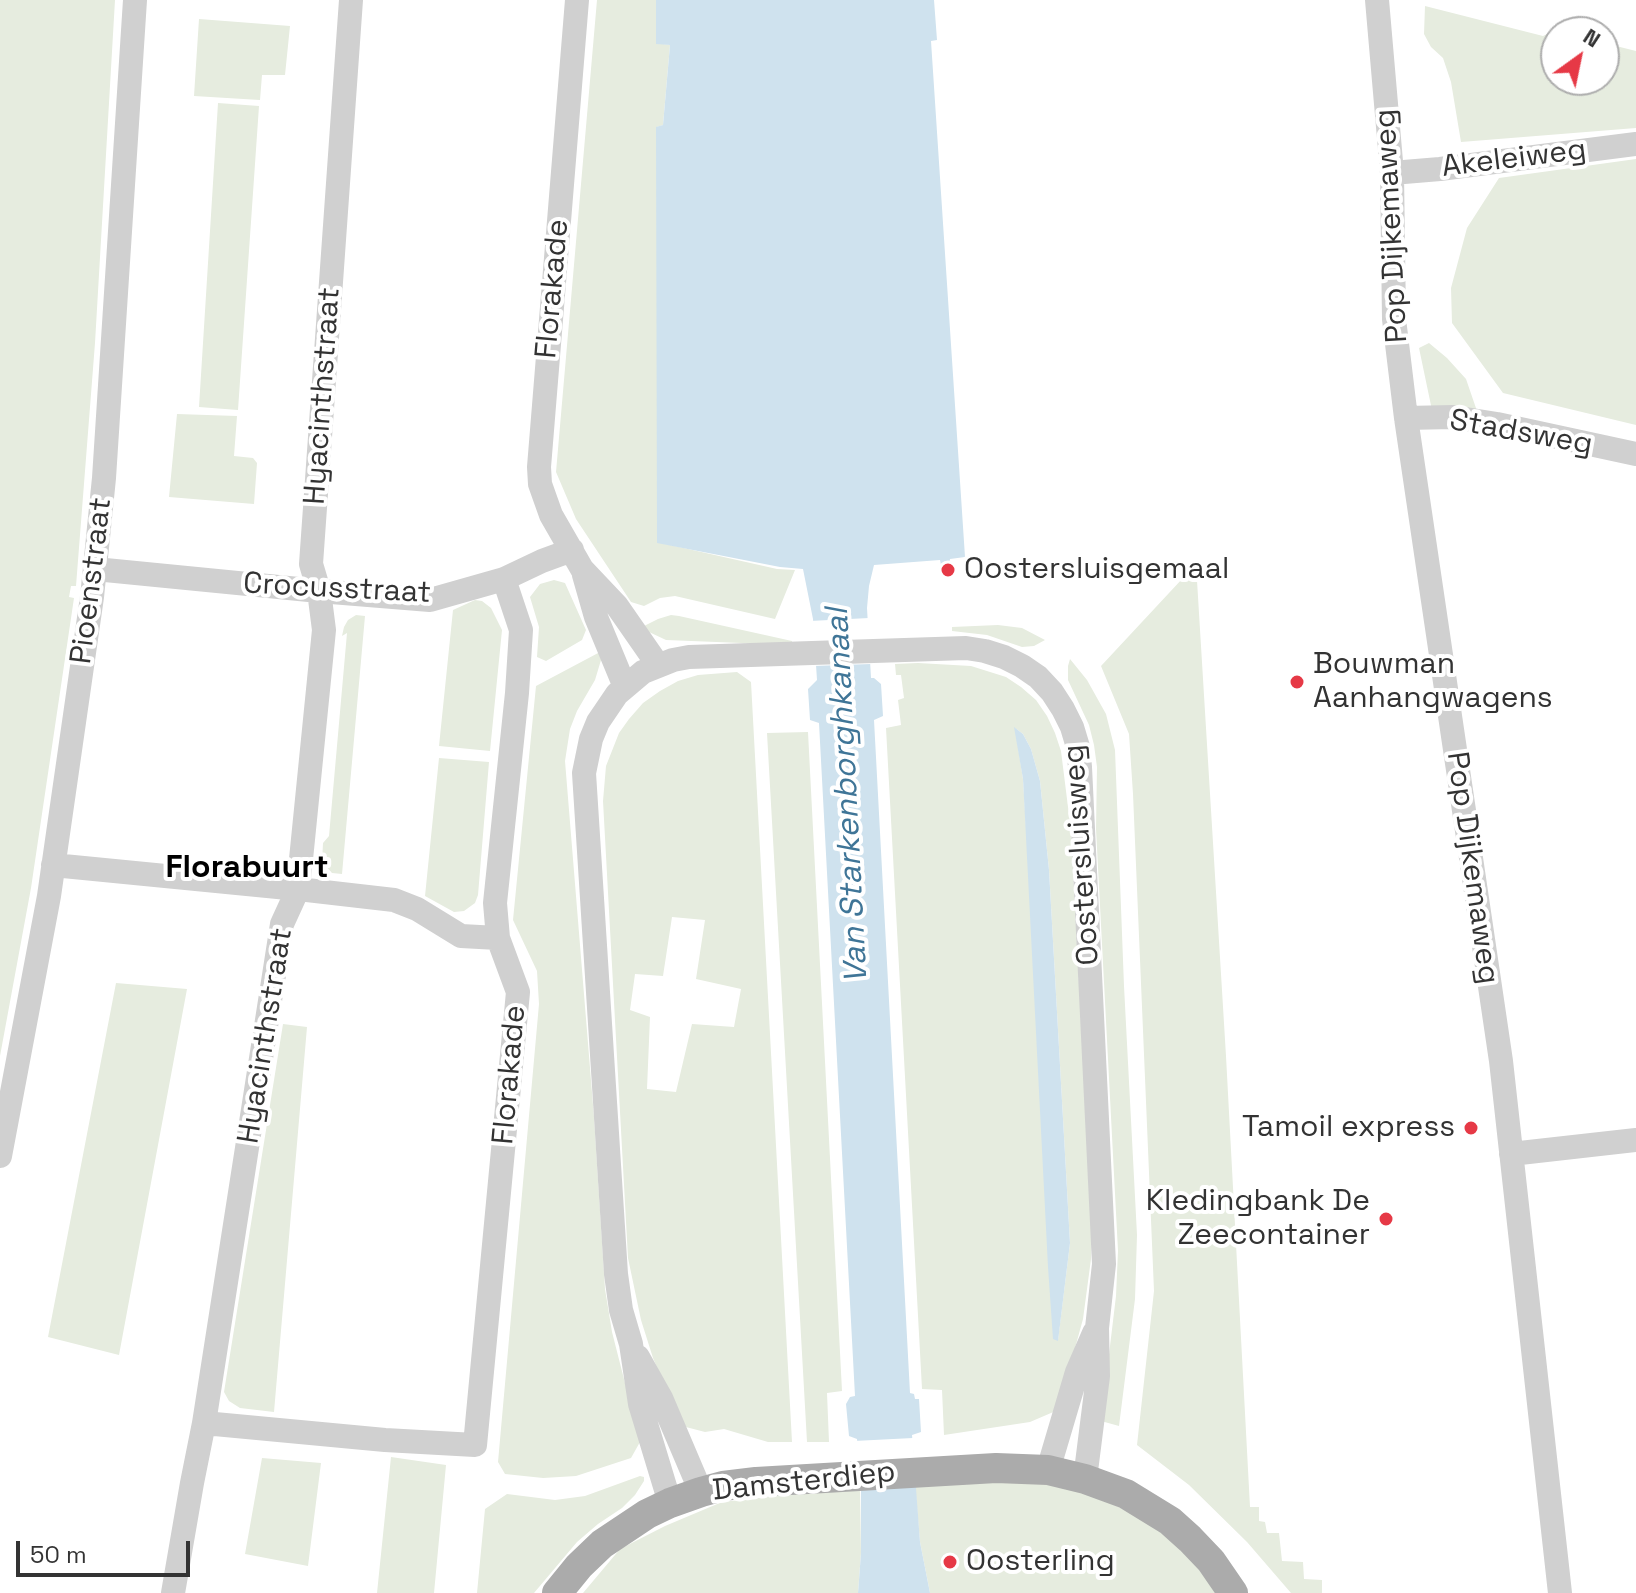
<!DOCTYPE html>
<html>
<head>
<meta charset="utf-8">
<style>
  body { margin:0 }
  #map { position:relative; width:1636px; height:1593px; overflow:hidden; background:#fff; font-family:"Space Grotesk",sans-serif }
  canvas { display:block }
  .north { position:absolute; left:1540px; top:16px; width:80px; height:80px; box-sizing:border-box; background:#fff; border:2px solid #adadad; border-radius:50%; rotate:33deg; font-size:22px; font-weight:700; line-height:32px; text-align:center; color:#333 }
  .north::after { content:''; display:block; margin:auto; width:28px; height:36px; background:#e63946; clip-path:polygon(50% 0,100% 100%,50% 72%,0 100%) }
  .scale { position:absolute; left:16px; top:1541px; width:174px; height:36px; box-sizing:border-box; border:4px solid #333; border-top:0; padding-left:10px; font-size:24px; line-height:28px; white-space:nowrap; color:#333; -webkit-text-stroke:6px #fff; paint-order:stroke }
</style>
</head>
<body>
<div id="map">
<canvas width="1636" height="1593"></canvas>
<div class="north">N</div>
<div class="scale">50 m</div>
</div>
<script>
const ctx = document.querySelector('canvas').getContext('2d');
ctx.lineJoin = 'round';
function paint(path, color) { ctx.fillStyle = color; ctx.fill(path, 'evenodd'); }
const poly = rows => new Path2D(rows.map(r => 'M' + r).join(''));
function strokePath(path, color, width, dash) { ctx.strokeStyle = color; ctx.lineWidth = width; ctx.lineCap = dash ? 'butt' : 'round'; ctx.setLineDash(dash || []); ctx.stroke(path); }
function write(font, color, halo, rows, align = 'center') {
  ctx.font = font + ' "Space Grotesk",sans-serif'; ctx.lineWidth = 8; ctx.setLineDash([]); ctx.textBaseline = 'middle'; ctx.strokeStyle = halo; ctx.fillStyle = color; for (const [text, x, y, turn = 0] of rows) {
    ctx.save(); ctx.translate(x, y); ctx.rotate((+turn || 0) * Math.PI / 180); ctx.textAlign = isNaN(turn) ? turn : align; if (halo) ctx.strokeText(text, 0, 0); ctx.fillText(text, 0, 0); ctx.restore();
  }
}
const green = poly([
  [0,0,115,0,95,343,76,586,71,586,69,597,74,598,31,888,0,1056],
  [597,0,656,0,656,43,670,45,663,125,657,127,657,542,777,569,795,570,775,619,675,596,660,598,644,606,631,602,576,519,556,472],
  [1425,6,1543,36,1553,31,1558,32,1556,32,1556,80,1604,80,1604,43,1636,51,1636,128,1461,142,1451,82,1443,58,1431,47,1424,34],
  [199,19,290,26,285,75,262,75,260,100,194,96],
  [218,103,259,106,238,410,199,407],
  [1636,159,1636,425,1503,393,1452,323,1451,288,1467,228,1499,178],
  [1429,343,1447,358,1466,379,1478,414,1433,415,1419,348],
  [177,414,237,416,234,456,253,458,257,463,254,504,169,497],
  [1196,564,1226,1056,1250,1507,1259,1507,1259,1521,1265,1522,1267,1533,1279,1533,1282,1561,1303,1562,1304,1579,1322,1580,1322,1593,1291,1593,1247,1542,1189,1485,1137,1445,1154,1291,1133,794,1129,734,1101,666],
  [554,580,565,583,586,630,582,640,546,661,537,657,539,627,530,597,540,584],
  [475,600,482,601,491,608,502,630,490,751,439,746,453,610],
  [356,615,365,616,342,874,332,873,322,862,323,843,329,836,347,633,342,636,344,627,348,620],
  [671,615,679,616,792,641,792,645,666,640,649,632,644,626,658,619],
  [998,625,1022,628,1045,640,1034,646,1022,647,987,635,952,631,952,627],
  [600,652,601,660,595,680,577,711,570,729,565,761,594,1117,605,1289,612,1332,640,1442,631,1458,576,1476,543,1478,505,1474,498,1462,539,1004,537,971,513,920,536,686],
  [1070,659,1087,680,1106,714,1115,750,1124,986,1137,1235,1135,1299,1119,1426,1101,1421,1116,1296,1118,1251,1096,829,1097,767,1094,745,1089,725,1068,680,1068,666],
  [918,663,971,666,1006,677,1021,687,1036,700,1047,716,1055,733,1061,751,1071,831,1092,1233,1091,1259,1083,1319,1058,1410,1030,1422,944,1435,942,1390,922,1389,886,728,901,725,898,700,904,698,901,675,896,675,895,664],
  [1015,728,1023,734,1031,749,1040,781,1049,870,1070,1243,1058,1340,1023,779],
  [737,672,751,682,792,1442,768,1442,724,1429,705,1432,682,1426,653,1358,641,1320,628,1258,603,801,606,766,619,733,629,719,643,703,660,691,678,681,698,675],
  [672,917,705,920,696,979,741,989,734,1027,692,1024,676,1092,647,1089,650,1017,630,1010,635,974,663,976],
  [808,732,842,1391,827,1393,829,1442,807,1442,767,733],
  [439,758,489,762,478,895,475,903,464,911,454,912,425,896],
  [116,983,187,989,119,1355,48,1337],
  [283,1024,307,1027,274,1412,240,1408,229,1401,224,1392],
  [391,1457,446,1465,434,1593,377,1593],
  [262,1458,321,1463,308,1566,245,1554],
  [640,1476,644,1477,644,1481,635,1495,622,1508,598,1524,577,1542,534,1593,477,1593,485,1509,507,1494,555,1500,585,1496],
  [1026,1478,1083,1490,1144,1519,1190,1556,1218,1593,930,1593,920,1542,915,1485],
  [839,1489,860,1490,861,1553,858,1593,583,1593,620,1549,665,1526,722,1502]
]);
const water = poly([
  [656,0,934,0,937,40,931,41,965,557,950,559,949,564,941,565,940,560,874,565,869,586,867,608,871,678,874,678,881,684,883,716,874,720,910,1393,914,1394,915,1399,919,1399,921,1432,912,1435,920,1542,930,1593,858,1593,861,1553,861,1488,857,1439,849,1436,846,1404,850,1397,855,1396,819,723,810,720,808,689,817,680,813,619,803,569,780,567,657,543,656,127,663,125,670,45,656,44],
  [1014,727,1023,734,1031,749,1040,781,1049,870,1070,1243,1058,1341,1053,1339,1048,1267,1023,779]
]);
const pier = poly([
  [869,618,871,664,813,666,810,621],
  [913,1438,916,1485,857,1488,854,1441]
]);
const minor = poly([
  [577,0,539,467,540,484,551,515,582,569,617,606,658,665],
  [1377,0,1392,173,1394,319,1406,418,1501,1061,1560,1593],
  [1392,173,1440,169,1636,144],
  [1406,418,1453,417,1497,424,1636,454],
  [95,569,319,591,430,600,504,579,542,561,572,550],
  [584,575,596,617,625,687],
  [53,865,298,889,394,900,417,909,461,936,498,938],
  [1511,1154,1636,1140],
  [0,1156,49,896,92,597,104,478,135,0],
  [638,1357,661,1398,701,1492],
  [204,1423,385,1440,475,1445,518,992,498,938,495,903,517,693,521,630,504,579],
  [1048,1470,1077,1372,1094,1333],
  [670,1503,640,1404,631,1344,621,1310,616,1274,584,773,591,739,598,722,617,694,643,672,673,660,689,657,966,648,985,651,1004,657,1022,666,1038,677,1052,692,1063,709,1072,727,1078,747,1080,767,1104,1264,1097,1328,1098,1376,1085,1479],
  [173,1593,192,1483,204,1423,282,924,298,889,324,630,319,591,311,564,351,0]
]);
const major = poly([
  [557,1593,579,1566,602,1544,647,1514,670,1503,701,1492,723,1486,756,1482,996,1468,1048,1470,1085,1479,1126,1494,1170,1521,1190,1539,1211,1561,1233,1593]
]);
const markers = [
  [948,570,8,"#e63946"],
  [1297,682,8,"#e63946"],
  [1471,1128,8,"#e63946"],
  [1386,1219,8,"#e63946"],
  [950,1562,8,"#e63946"]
];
const streetNames = [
  ["Akeleiweg",1514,159,-7],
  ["Pop Dijkemaweg",1392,226,-93],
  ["Florakade",553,289,-85],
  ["Hyacinthstraat",323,396,-86],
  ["Stadsweg",1521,433,10],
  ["Pioenstraat",92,581,-83],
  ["Crocusstraat",337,589,3],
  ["Oostersluisweg",1082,855,-94],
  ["Pop Dijkemaweg",1472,868,82],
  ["Hyacinthstraat",266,1036,-81],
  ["Florakade",510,1075,-85],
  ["Damsterdiep",804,1482,-6]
];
const poiNames = [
  ["Oostersluisgemaal",964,570],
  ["Bouwman",1313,665],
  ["Aanhangwagens",1313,699],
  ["Tamoil express",1455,1128,"right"],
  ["Kledingbank De",1370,1202,"right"],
  ["Zeecontainer",1370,1236,"right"],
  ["Oosterling",966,1562]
];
const waterNames = [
  ["Van Starkenborghkanaal",848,796,-93]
];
const neighbourhoodNames = [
  ["Florabuurt",247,868]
];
paint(green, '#e6ecdf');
paint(water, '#cfe2ee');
paint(pier, '#fff');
strokePath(minor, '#d0d0d0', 24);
strokePath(major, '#ababab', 30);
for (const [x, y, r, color] of markers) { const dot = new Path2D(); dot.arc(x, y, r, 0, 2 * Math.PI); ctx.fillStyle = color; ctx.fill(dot); strokePath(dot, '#fff', 3); }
write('30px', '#333', '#fff', streetNames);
write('30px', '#333', '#fff', poiNames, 'left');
write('italic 32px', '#3f7597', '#fff', waterNames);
write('bold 32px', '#000', '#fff', neighbourhoodNames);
</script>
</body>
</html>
